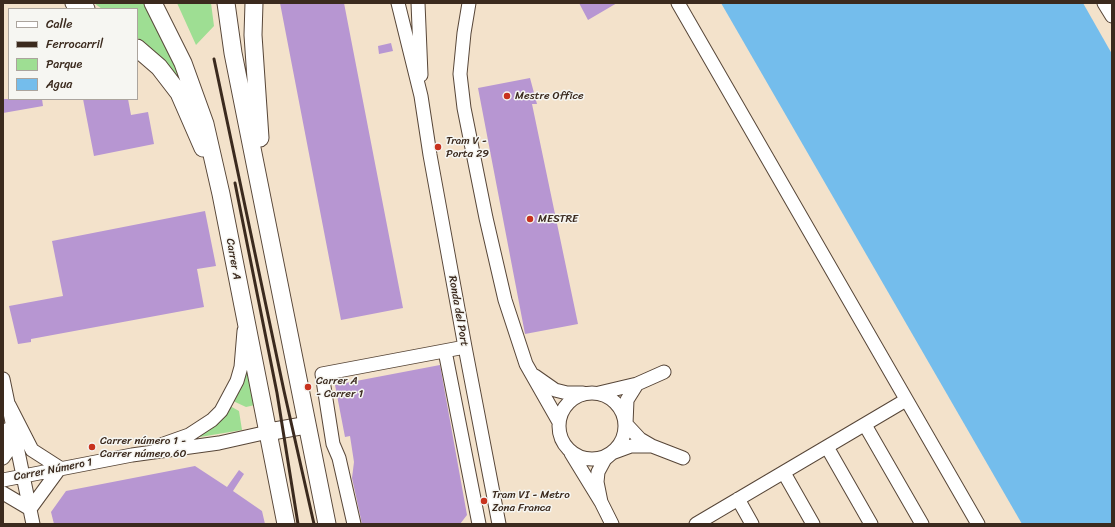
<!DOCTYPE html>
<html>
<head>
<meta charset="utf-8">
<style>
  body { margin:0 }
  #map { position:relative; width:1115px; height:527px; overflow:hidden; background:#f3e2cb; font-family:Sriracha,sans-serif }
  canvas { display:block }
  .frame { position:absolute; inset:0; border:4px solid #3b2a1e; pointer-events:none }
  .legend { position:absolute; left:8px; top:8px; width:130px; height:92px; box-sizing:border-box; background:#f6f6f2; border:1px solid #aba49d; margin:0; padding:5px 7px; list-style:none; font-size:12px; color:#3b2a1e }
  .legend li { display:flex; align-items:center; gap:8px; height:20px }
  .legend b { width:20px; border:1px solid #aba49d }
</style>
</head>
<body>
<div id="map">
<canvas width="1115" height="527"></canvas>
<div class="frame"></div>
<ul class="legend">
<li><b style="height:5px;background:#fff"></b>Calle</li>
<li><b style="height:5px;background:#3b2a1e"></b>Ferrocarril</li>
<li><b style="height:11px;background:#9ede93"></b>Parque</li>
<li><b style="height:11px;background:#74bdec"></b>Agua</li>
</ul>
</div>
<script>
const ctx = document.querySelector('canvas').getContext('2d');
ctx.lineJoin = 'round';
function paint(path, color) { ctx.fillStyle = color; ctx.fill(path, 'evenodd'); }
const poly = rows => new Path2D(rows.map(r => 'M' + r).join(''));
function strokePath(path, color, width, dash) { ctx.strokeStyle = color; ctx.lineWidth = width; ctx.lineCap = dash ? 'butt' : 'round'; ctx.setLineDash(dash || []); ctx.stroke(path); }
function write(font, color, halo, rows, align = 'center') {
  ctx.font = font + ' Sriracha,sans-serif'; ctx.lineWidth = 3; ctx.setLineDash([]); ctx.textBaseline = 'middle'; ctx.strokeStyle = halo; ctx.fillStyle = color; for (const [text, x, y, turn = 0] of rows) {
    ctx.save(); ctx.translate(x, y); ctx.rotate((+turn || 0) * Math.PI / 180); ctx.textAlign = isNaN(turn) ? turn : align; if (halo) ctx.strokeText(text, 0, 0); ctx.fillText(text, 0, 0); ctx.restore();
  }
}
const green = poly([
  [94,3,146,3,190,95,170,68,137,37,137,9,102,9],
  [177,3,211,3,214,26,196,45],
  [247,368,255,405,246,407,233,401],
  [230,406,239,411,242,430,200,437,199,435]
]);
const water = poly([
  [721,3,1083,3,1112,54,1112,524,1022,524]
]);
const building = poly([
  [280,3,344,3,403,308,341,320],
  [579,3,617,3,588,20],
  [391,43,393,51,379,54,378,46],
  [530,78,537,104,532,104,578,324,525,334,478,88],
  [3,99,42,99,43,106,3,113],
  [83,99,128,99,131,115,148,112,154,144,94,156],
  [205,211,216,266,197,269,204,307,31,339,31,342,18,344,9,306,63,296,52,241],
  [440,365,467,515,460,524,362,524,352,478,354,462,350,436,345,437,335,385],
  [195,466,227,487,239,470,244,474,233,491,262,511,265,524,54,524,51,512,66,491]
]);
const minor = poly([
  [398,3,421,96,430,155,465,347,499,524],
  [418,3,421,75],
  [469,3,464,33,460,74,464,108,486,218,505,300,526,364,559,422],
  [678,3,978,524],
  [1104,3,1112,16],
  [445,351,479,524],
  [535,376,555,390,567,393,583,393],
  [3,379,33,524],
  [637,384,664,372],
  '559 426a33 33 0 1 1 66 0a33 33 0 1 1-66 0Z',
  [599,393,637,384,627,400,626,424,640,439,652,446,631,446,612,453,605,459,598,472,597,482,601,502],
  [865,425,922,524],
  [158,446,189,435,212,420,221,411,237,381,241,367,244,331],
  [652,446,683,458],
  [827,447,871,524],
  [571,453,601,502,612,524],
  [3,458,8,451,8,429],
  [784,473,813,524],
  [3,480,132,455,219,443,268,432],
  [3,493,30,509,60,468,32,450,9,405],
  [738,499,752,524],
  [354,524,339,458,333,444,322,374,465,347],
  [696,524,906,400]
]);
const major = poly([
  [74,3,86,9],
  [153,3,183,63,205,124,221,194,286,524],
  [226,3,233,53,327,524],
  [254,3,253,35,260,138],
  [137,48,159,67,179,93,203,148],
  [268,432,307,425]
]);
const rail = poly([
  [214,59,284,391,314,524],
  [235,183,277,393,298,524]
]);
const markers = [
  [507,96,4,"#c8321e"],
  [438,147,4,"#c8321e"],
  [530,219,4,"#c8321e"],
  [308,387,4,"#c8321e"],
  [92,447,4,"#c8321e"],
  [484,501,4,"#c8321e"]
];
const poiNames = [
  ["Mestre Office",515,96],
  ["Tram V -",446,141],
  ["Porta 29",446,154],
  ["MESTRE",538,219],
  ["Carrer A",316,381],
  ["- Carrer 1",316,394],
  ["Carrer número 1 -",100,441],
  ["Carrer número 60",100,454],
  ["Tram VI - Metro",492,495],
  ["Zona Franca",492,508]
];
const streetNames = [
  ["Carrer A",233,259,80],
  ["Ronda del Port",458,311,80],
  ["Carrer Número 1",53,470,-11]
];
paint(green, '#9ede93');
paint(water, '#74bdec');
paint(building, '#b796d2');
strokePath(minor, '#574638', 15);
strokePath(major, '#574638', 19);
strokePath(minor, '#fff', 13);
strokePath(major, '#fff', 17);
strokePath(rail, '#3b2a1e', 3);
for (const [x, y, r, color] of markers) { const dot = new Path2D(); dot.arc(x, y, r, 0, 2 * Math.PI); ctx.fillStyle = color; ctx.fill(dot); strokePath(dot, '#f6f6f2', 1.5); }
write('11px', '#3b2a1e', '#f6f6f2', poiNames, 'left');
write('11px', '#3b2a1e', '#f6f6f2', streetNames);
</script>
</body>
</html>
